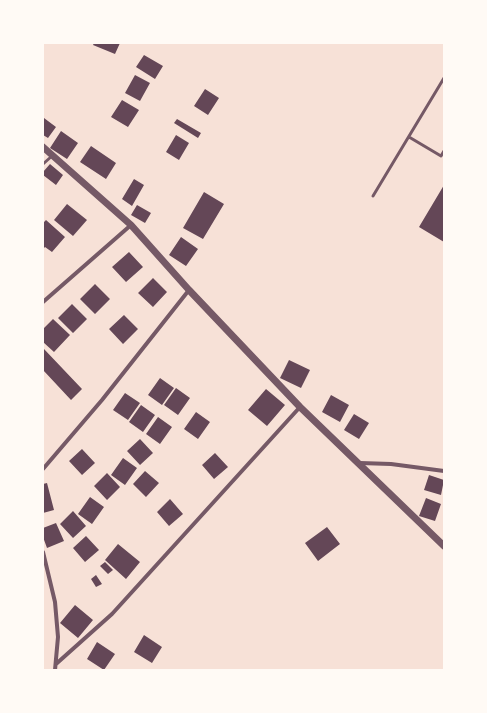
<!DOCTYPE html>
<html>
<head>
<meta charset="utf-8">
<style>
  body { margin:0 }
  #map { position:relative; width:487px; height:713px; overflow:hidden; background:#f7e1d7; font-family:"Nunito Sans",sans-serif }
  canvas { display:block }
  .frame { position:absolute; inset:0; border:44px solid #fffaf5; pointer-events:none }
</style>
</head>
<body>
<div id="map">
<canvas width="487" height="713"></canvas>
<div class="frame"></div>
</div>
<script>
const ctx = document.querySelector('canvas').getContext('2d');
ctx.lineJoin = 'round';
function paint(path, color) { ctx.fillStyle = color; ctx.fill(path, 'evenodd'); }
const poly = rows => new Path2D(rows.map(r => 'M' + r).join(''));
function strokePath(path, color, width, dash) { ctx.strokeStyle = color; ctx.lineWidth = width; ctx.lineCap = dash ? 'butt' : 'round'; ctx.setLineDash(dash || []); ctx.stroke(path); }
const building = poly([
  [94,43,120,43,115,54,93,45],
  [144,55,163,66,155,79,136,67],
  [135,75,150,83,140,101,125,93],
  [205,89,219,98,208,115,194,106],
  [122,100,139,110,128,127,111,117],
  [44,118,56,127,48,138,43,135],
  [177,119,201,133,198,138,174,123],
  [61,131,78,143,67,159,50,148],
  [176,135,189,143,179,160,166,152],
  [91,146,116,163,106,179,80,162],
  [50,164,63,175,56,185,43,175,43,172],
  [134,179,144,185,132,206,122,199],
  [444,185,444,242,419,227],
  [204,192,224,204,203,239,183,228],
  [67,204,87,220,73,236,54,220],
  [137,205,151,213,145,223,131,215],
  [46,220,65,237,52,252,45,247,43,249,43,223],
  [181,237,198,249,186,266,169,255],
  [129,252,143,267,126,282,112,267],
  [153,278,167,292,153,307,138,293],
  [95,284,110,299,95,314,80,299],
  [72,304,87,319,73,333,58,318],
  [124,315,138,329,123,344,109,329],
  [53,319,70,335,54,352,43,342,43,329],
  [44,349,82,389,71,400,43,370],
  [289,360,310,370,301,388,280,378],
  [160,378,174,388,162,405,148,395],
  [176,388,190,398,178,415,164,405],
  [266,389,285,405,267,426,248,410],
  [125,393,140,403,128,420,113,410],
  [331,395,349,405,340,422,322,412],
  [141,405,155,415,143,432,129,422],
  [196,412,210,422,198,439,184,429],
  [354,414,369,423,359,439,344,430],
  [158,417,172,427,160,444,146,434],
  [140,439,153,453,140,465,127,451],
  [82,449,95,463,82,475,69,461],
  [215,453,228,467,214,479,202,465],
  [123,458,137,468,125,485,111,475],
  [145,471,159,483,146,497,133,484],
  [107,473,120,487,107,500,94,486],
  [429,475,444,480,441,495,424,490],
  [47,483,54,510,43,513,43,484],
  [90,497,104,507,92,524,78,514],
  [426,498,441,504,435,521,419,516],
  [170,499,183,514,169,526,157,512],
  [73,511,86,526,73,538,60,524],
  [56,523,64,541,47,548,43,537,43,528],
  [327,527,340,544,318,561,305,543],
  [86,536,99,550,85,562,73,548],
  [118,544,140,562,126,579,105,560],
  [105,562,113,570,108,574,100,566],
  [96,575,102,584,96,587,91,579],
  [75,605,93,620,78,638,60,623],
  [144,635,162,647,152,663,134,652],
  [97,642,115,654,104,670,87,659]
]);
const service = poly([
  [409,137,441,156,444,151],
  [43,164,52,156],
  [373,196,444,78]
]);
const minor = poly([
  [43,302,131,225],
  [360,463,391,464,444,471],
  [43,469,102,400,189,290],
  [43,552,55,602,58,637,55,670],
  [56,664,112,614,300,407]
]);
const tertiary = poly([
  [43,147,131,225,189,290,300,407,444,546]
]);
paint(building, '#644757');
strokePath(service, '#755966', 3);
strokePath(minor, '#755966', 4);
strokePath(tertiary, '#755966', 7);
</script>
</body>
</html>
